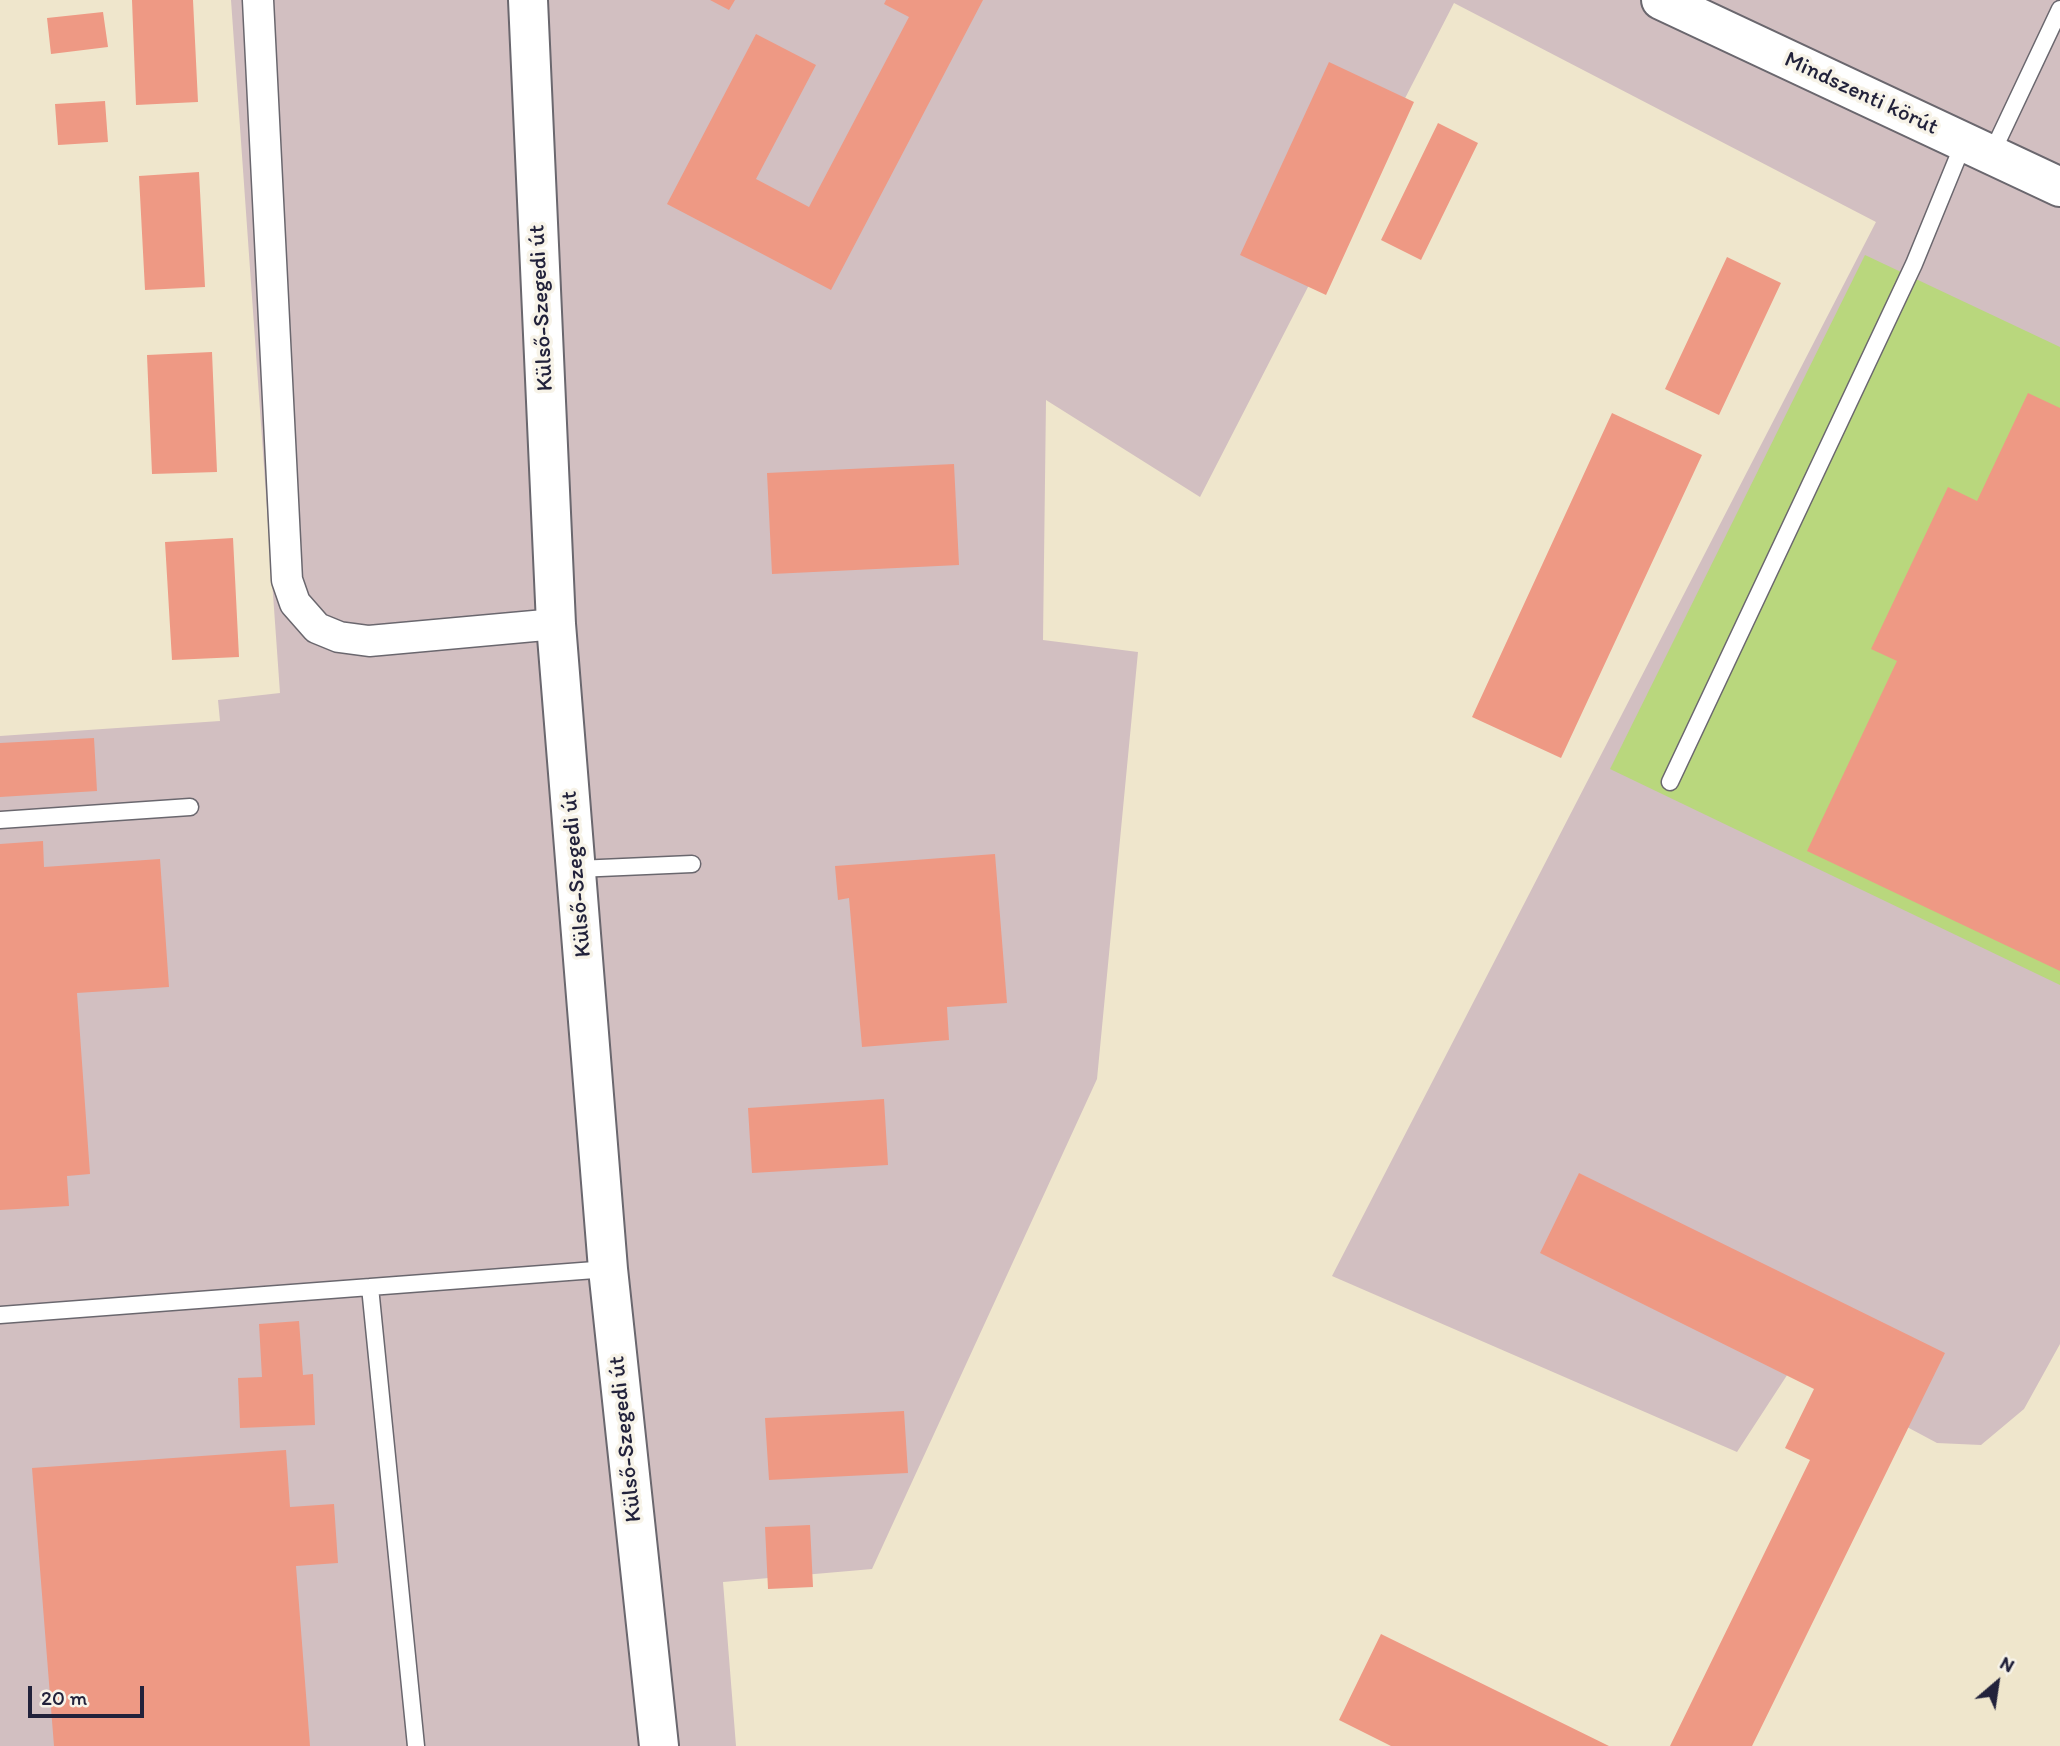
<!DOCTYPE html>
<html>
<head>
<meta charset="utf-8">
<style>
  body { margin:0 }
  #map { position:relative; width:2060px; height:1746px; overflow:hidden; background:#efe6cc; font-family:Itim,sans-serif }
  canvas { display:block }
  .north { position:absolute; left:1962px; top:1648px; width:70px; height:70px; -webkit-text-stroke:5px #f7f3e8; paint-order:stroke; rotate:29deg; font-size:19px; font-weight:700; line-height:28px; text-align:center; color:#22223b }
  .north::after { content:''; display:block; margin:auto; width:24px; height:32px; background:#22223b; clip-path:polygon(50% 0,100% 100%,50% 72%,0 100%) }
  .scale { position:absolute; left:28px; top:1686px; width:116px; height:32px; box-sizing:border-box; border:4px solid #22223b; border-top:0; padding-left:9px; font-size:21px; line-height:24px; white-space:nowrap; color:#22223b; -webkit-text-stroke:5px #f7f3e8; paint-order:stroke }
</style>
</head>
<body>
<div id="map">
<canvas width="2060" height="1746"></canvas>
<div class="north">N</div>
<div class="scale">20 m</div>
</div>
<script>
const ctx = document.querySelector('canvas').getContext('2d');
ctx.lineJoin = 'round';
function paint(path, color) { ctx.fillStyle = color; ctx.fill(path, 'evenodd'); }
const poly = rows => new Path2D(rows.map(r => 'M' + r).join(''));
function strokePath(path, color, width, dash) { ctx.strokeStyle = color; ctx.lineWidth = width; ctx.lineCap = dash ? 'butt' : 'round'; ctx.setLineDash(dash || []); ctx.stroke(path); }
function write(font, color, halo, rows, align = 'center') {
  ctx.font = font + ' Itim,sans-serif'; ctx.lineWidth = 7; ctx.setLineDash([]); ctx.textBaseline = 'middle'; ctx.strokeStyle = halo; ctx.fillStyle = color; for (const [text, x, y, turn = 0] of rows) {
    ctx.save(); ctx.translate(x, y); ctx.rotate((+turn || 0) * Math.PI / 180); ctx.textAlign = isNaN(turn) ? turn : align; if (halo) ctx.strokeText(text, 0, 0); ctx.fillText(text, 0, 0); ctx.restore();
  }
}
const industrial = poly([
  [231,0,2060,0,2060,1344,2024,1409,1981,1445,1937,1443,1793,1366,1737,1452,1332,1276,1876,222,1454,3,1200,497,1046,400,1043,640,1138,652,1097,1079,872,1569,723,1582,736,1746,0,1746,0,736,220,721,218,700,280,693]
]);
const green = poly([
  [1865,255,2060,347,2060,985,1610,769]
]);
const building = poly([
  [132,0,193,0,198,102,136,105],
  [710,0,735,0,729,10],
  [886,0,983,0,831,290,667,204,756,34,816,65,756,179,809,207,909,17,884,4],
  [103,12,108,47,51,54,47,18],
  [1329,62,1414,102,1326,295,1240,255],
  [105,101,108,142,58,145,55,104],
  [1438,123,1478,143,1421,260,1381,240],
  [199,172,205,287,145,290,139,176],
  [1727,257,1781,283,1719,415,1665,389],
  [212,352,217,472,152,474,147,355],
  [2028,393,2060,408,2060,971,1807,851,1897,661,1871,649,1948,487,1977,501],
  [1612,413,1702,455,1561,758,1472,717],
  [954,464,959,565,772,574,767,473],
  [233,538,239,657,172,660,165,542],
  [94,738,97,791,0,797,0,743],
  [43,841,44,867,160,859,169,987,77,993,90,1174,67,1176,69,1206,0,1210,0,844],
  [995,854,1007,1003,947,1007,949,1040,862,1047,849,898,838,900,835,866],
  [884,1099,888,1165,752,1173,748,1108],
  [1579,1173,1945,1353,1752,1746,1670,1746,1810,1460,1785,1448,1814,1389,1540,1253],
  [299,1321,303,1375,313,1374,315,1425,240,1428,238,1378,262,1377,259,1324],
  [904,1411,908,1473,769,1480,765,1418],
  [286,1450,290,1507,334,1504,338,1563,296,1566,310,1746,54,1746,32,1468],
  [810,1525,813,1587,768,1589,765,1527],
  [1381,1634,1609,1746,1391,1746,1339,1720]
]);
const lane = poly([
  [1991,155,2060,9],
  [1670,782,1914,264,1964,142],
  [0,820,190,807],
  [577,869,692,864],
  [370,1287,416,1746],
  [0,1315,608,1269]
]);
const street = poly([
  [258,0,287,580,295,603,317,628,339,637,369,641,556,624]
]);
const secondary = poly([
  [528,0,556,624,608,1269,659,1746],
  [1661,0,2060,187]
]);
const streetNames = [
  ["Mindszenti körút",1861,94,25],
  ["Külső-Szegedi út",542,308,-93],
  ["Külső-Szegedi út",577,874,-95],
  ["Külső-Szegedi út",626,1439,-96]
];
paint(industrial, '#d2bfc1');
paint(green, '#b9d77d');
paint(building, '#ee9984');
strokePath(lane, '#6a676e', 19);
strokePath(street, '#6a676e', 33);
strokePath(secondary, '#6a676e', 42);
strokePath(lane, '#fff', 16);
strokePath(street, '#fff', 30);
strokePath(secondary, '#fff', 38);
write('23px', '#22223b', '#f7f3e8', streetNames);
</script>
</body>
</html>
